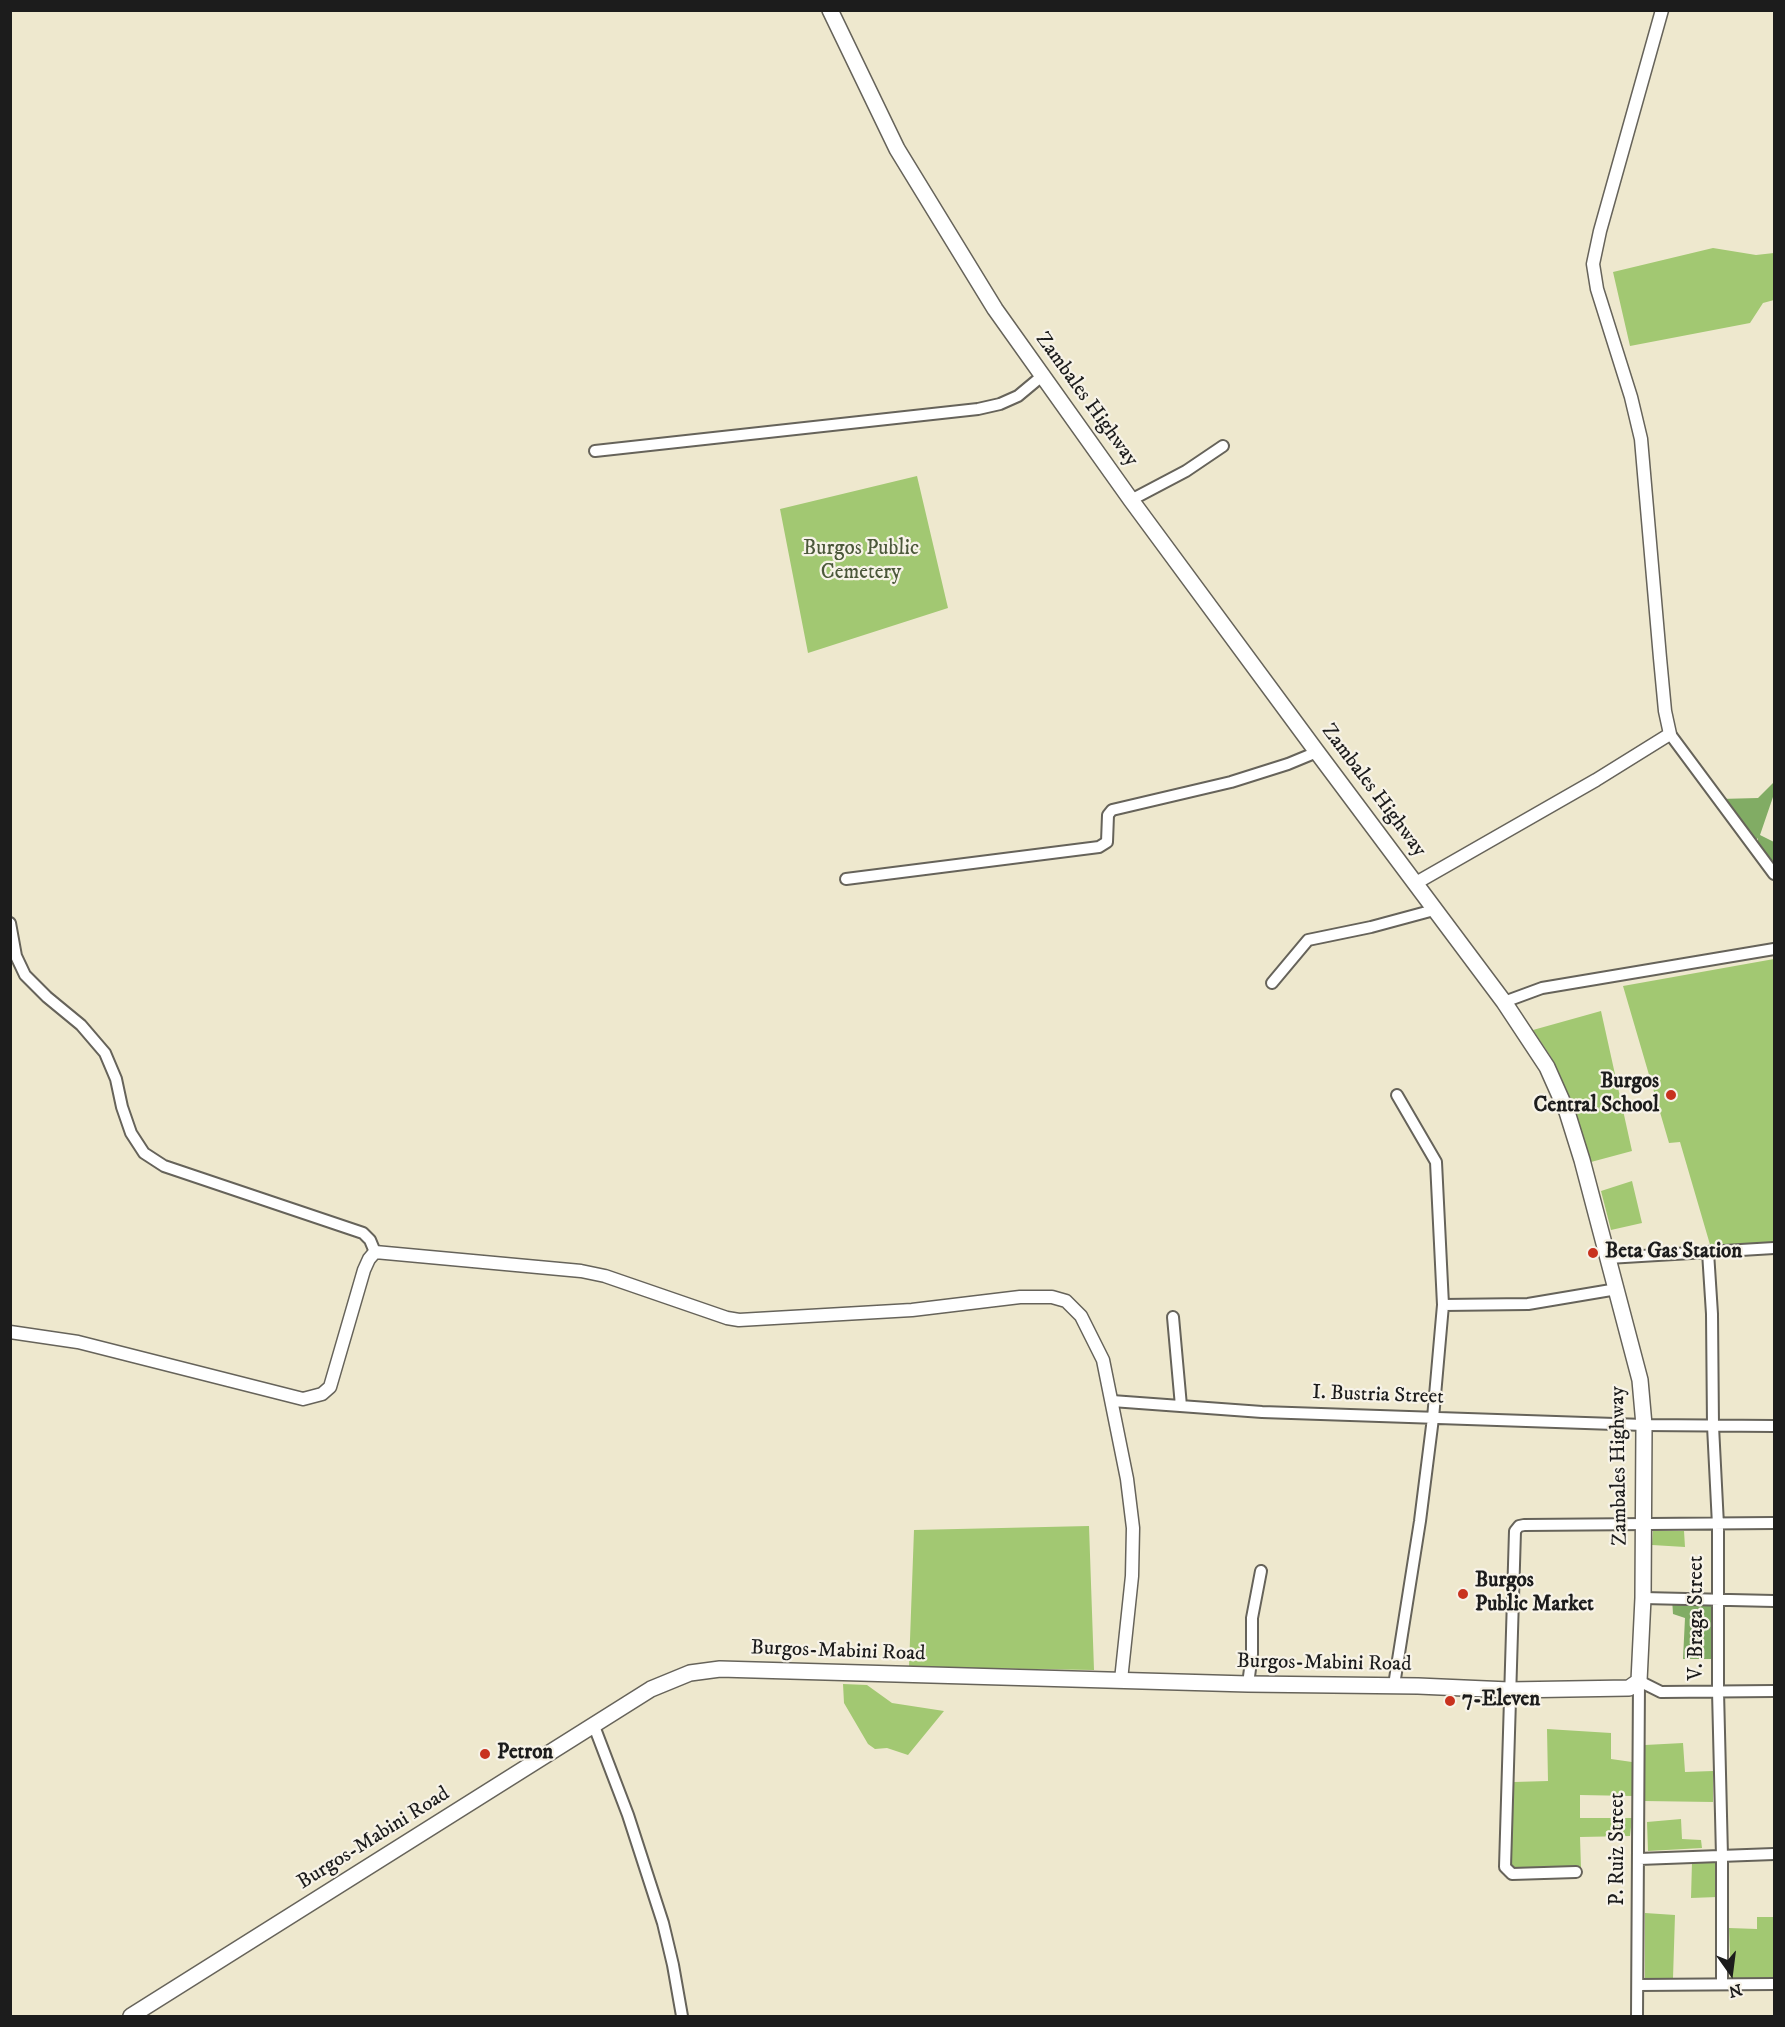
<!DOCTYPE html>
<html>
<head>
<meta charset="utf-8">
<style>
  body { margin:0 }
  #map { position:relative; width:1785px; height:2027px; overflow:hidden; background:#eee8ce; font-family:"IM FELL DW Pica",serif }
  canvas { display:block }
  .frame { position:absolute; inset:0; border:12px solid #1c1c1c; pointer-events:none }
  .north { position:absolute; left:1701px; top:1943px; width:60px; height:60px; -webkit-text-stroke:4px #f7f3e8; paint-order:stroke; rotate:166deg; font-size:16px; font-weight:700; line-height:24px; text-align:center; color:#1c1c1c }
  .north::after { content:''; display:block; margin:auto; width:21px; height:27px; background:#1c1c1c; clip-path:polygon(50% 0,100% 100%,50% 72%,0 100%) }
</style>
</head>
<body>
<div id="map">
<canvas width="1785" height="2027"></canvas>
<div class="frame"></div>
<div class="north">N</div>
</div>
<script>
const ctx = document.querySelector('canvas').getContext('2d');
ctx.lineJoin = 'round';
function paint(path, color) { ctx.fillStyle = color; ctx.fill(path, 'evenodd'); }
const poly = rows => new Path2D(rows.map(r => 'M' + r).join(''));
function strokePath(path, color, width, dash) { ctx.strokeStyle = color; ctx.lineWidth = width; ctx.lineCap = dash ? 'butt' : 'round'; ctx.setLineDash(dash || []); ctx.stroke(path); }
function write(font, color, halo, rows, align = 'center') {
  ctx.font = font + ' "IM FELL DW Pica",serif'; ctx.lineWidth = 4.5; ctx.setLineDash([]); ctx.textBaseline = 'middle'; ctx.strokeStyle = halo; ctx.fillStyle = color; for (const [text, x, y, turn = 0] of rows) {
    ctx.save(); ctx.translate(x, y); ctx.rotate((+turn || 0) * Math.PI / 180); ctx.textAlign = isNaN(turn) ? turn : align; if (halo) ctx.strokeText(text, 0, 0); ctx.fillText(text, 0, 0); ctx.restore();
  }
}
const green = poly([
  [1713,248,1756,255,1774,253,1774,300,1763,303,1750,323,1630,346,1613,272],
  [917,476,948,608,808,653,780,509],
  [1774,959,1774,1244,1711,1248,1680,1142,1669,1143,1623,986],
  [1601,1011,1632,1151,1591,1162,1573,1108,1551,1057,1533,1030],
  [1632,1181,1642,1223,1611,1230,1601,1191],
  [1089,1526,1094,1670,909,1667,914,1530],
  [1653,1531,1684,1531,1685,1547,1652,1545],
  [843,1684,867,1685,892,1703,944,1711,908,1755,887,1748,875,1749,868,1744,844,1703],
  [1547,1729,1611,1733,1611,1759,1632,1762,1632,1796,1580,1795,1580,1818,1632,1818,1630,1836,1580,1837,1581,1868,1508,1868,1514,1782,1548,1781],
  [1683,1743,1685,1772,1713,1771,1713,1802,1644,1801,1645,1745],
  [1681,1819,1682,1839,1701,1840,1702,1848,1648,1851,1647,1822],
  [1692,1862,1717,1862,1717,1897,1691,1898],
  [1645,1913,1675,1915,1673,1978,1645,1979],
  [1757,1917,1774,1917,1774,1981,1731,1980,1729,1928,1757,1929]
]);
const forest = poly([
  [1774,782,1774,794,1760,835,1774,842,1774,868,1757,844,1758,838,1755,841,1720,799,1758,798],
  [1672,1598,1713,1599,1712,1659,1683,1659,1685,1618,1673,1614]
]);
const minor = poly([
  [595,451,978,409,1000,404,1018,396,1042,376],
  [1131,500,1186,471,1223,446],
  [1670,734,1774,874],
  [846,879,1099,847,1107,842,1108,815,1112,810,1231,782,1288,764,1317,752],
  [10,923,16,956,25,975,47,997,81,1025,105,1053,116,1079,122,1107,131,1133,144,1153,164,1166,363,1233,370,1240,375,1252],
  [1272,983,1308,940,1371,927,1434,910],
  [1504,1002,1542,988,1774,949],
  [1708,1252,1712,1314,1713,1426,1718,1525,1718,1691,1722,1856,1722,1984],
  [1608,1258,1774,1248],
  [1443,1305,1528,1304,1617,1289],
  [1173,1317,1181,1406],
  [1112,1401,1262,1412,1644,1425,1774,1426],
  [1643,1598,1774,1601],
  [1248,1684,1252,1654,1252,1618,1261,1571],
  [1394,1685,1420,1521,1433,1418,1443,1305,1436,1162,1397,1095],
  [594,1726,628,1815,663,1923,673,1965,682,2016],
  [1639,1859,1774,1854],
  [1576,1872,1512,1874,1505,1867,1515,1531,1519,1526,1524,1525,1774,1523],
  [1638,1985,1774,1984],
  [1637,2016,1639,1681,1661,1692,1774,1691]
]);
const tertiary = poly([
  [1416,883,1596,780,1670,734,1665,711,1660,658,1641,439,1631,397,1597,289,1593,264,1600,231,1662,10],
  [10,1332,78,1342,303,1399,322,1394,330,1387,364,1270,369,1259,375,1252,581,1271,605,1276,727,1318,739,1320,912,1310,1020,1297,1052,1297,1066,1301,1081,1316,1103,1360,1127,1479,1133,1528,1132,1576,1121,1680]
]);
const primary = poly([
  [131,2016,651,1689,690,1673,720,1669,1248,1684,1418,1686,1509,1690,1629,1688,1639,1681,1643,1598,1644,1425,1640,1380,1582,1160,1567,1112,1547,1067,1504,1002,1317,752,1131,500,995,309,897,149,830,10]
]);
const markers = [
  [1671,1095,6,"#c8321e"],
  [1593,1253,6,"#c8321e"],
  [1463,1594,6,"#c8321e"],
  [1450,1701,6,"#c8321e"],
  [485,1754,6,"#c8321e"]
];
const streetNames = [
  ["Zambales Highway",1086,400,54],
  ["Zambales Highway",1373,791,53],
  ["I. Bustria Street",1378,1396,2],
  ["Zambales Highway",1620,1466,-91],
  ["V. Braga Street",1698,1618,-90],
  ["Burgos-Mabini Road",838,1652,2],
  ["Burgos-Mabini Road",1324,1664,1],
  ["Burgos-Mabini Road",374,1839,-32],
  ["P. Ruiz Street",1619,1849,-90]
];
const parkNames = [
  ["Burgos Public",861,550],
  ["Cemetery",861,574]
];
const poiNames = [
  ["Burgos",1659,1083,"right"],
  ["Central School",1659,1107,"right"],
  ["Beta Gas Station",1605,1253],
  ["Burgos",1475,1582],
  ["Public Market",1475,1606],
  ["7-Eleven",1462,1701],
  ["Petron",497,1754]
];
paint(green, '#a2c872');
paint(forest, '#81ac64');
strokePath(minor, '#66635a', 14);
strokePath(tertiary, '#66635a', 15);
strokePath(primary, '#66635a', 18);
strokePath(minor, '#fff', 10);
strokePath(tertiary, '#fff', 12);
strokePath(primary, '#fff', 15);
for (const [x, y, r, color] of markers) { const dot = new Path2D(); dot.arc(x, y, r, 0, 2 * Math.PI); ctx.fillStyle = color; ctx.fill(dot); strokePath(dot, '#f7f3e8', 2); }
write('21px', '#1c1c1c', '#f7f3e8', streetNames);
write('21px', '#4b583a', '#f7f3e8', parkNames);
write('bold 21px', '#1c1c1c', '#f7f3e8', poiNames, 'left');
</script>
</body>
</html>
